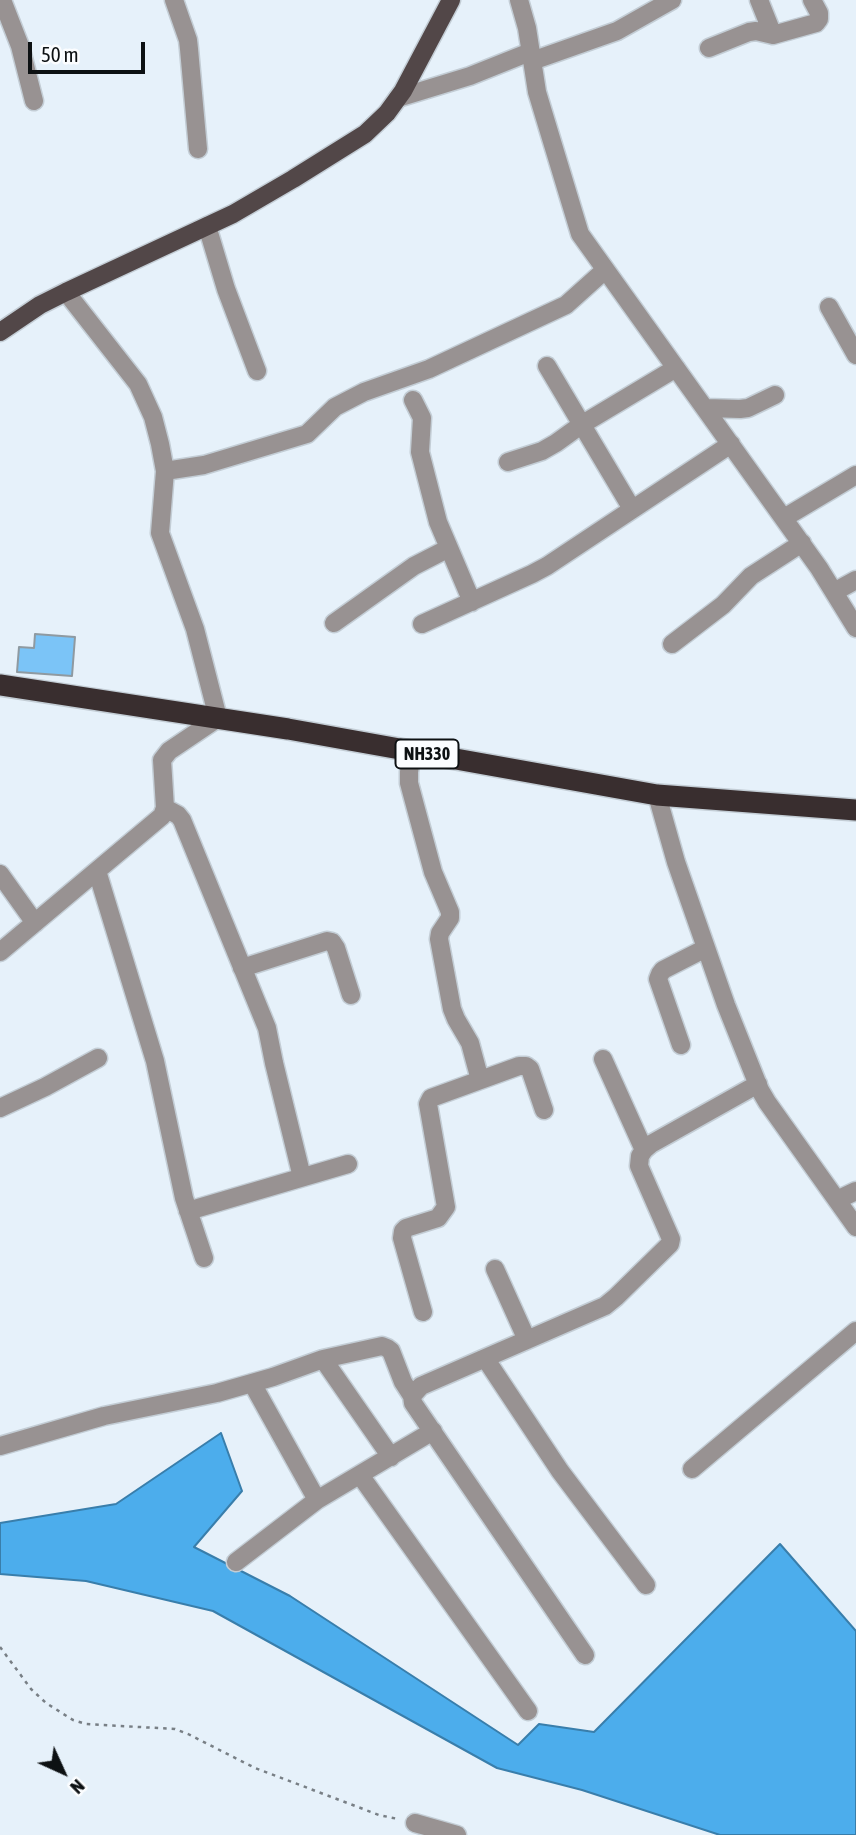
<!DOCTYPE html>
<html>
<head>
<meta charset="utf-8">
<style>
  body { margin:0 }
  #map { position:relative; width:856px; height:1835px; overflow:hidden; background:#e6f1fa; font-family:"Asap Condensed",sans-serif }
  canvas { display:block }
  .north { position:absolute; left:28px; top:1737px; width:70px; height:70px; -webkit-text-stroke:5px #fbfdff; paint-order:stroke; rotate:135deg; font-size:19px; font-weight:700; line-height:28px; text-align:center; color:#0d1113 }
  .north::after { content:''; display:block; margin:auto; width:24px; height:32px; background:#0d1113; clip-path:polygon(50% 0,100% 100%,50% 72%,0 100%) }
  .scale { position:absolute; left:28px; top:42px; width:117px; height:32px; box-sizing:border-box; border:4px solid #0d1113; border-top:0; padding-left:9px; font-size:21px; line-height:24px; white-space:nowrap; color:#0d1113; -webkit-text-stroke:5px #fbfdff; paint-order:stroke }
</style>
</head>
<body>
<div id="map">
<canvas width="856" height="1835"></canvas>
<div class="north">N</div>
<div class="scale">50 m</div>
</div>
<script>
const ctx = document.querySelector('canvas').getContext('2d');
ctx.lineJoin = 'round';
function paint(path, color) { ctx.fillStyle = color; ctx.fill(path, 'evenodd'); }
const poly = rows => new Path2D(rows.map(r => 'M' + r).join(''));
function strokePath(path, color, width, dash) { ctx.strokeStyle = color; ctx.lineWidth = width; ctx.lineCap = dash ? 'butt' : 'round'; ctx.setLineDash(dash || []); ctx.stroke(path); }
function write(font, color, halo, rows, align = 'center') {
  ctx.font = font + ' "Asap Condensed",sans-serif'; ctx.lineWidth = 5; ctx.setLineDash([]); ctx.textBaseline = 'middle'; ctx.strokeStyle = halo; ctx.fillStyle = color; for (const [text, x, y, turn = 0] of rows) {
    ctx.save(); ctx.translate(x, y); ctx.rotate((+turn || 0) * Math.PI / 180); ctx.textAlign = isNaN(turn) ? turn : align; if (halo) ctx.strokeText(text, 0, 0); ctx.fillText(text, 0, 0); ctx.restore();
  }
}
const water = poly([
  [221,1433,242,1491,194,1547,290,1596,518,1745,539,1724,594,1732,780,1544,856,1631,856,1835,720,1835,582,1790,497,1768,213,1611,86,1581,0,1574,0,1523,116,1504,221,1433]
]);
const building = poly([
  [35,634,75,637,72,676,17,672,19,647,34,648,35,634]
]);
const path = poly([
  [0,1647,31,1689,46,1703,73,1720,86,1724,175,1729,188,1734,255,1768,379,1815,398,1819]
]);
const minor = poly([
  [2,0,20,46,34,101],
  [174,0,188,40,189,49,198,149],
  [519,0,527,28,537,92,580,234,819,568,856,628],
  [759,0,773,35],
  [709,48,749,32,756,31,773,35,816,23,819,19,819,13,812,0],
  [532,61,617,31,672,0],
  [398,98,470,76,530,52],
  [207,226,226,289,257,371],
  [829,307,856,355],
  [547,366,632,509],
  [413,400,422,418,420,452,438,522,472,602],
  [706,408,740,409,748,408,775,395],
  [508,462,542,451,556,443,581,425,676,368],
  [165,471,204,465,307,434,335,407,364,392,429,369,566,305,605,270],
  [784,518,856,475],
  [834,592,856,580],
  [334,623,414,566,449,548],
  [422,624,532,574,547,566,731,444],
  [672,644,723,605,751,576,802,543],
  [412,751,409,772,409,783,433,872,450,912,450,918,440,933,439,939,452,1009,456,1019,470,1043,480,1080],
  [657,795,676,862,726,1005,760,1090,767,1102,856,1227],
  [165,808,178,815,182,820,267,1028,274,1063,302,1177],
  [97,871,155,1061,184,1198,204,1258],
  [0,874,35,923],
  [0,952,162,816,165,808,162,760,169,751,218,718,195,629,160,533,165,471,160,444,153,417,138,384,66,292],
  [242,968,327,941,332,942,336,948,351,995],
  [681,1045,658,979,660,974,663,970,706,948],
  [603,1059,644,1150],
  [0,1108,45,1087,98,1058],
  [837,1200,856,1191],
  [188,1211,348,1164],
  [495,1269,527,1340],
  [423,1312,402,1238,403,1231,406,1228,438,1218,446,1207,428,1104,431,1098,519,1066,526,1066,530,1069,544,1110],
  [485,1358,560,1471,646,1585],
  [323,1359,391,1457],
  [252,1383,317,1500],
  [0,1446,104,1416,217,1393,273,1377,323,1359,382,1346,387,1348,391,1351,403,1382,412,1396],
  [692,1469,856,1331],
  [360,1475,528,1711],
  [236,1562,317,1500,433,1431],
  [585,1655,413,1403,412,1396,421,1386,605,1306,616,1297,670,1244,671,1239,639,1166,640,1156,644,1150,651,1144,758,1084],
  [415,1823,457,1835]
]);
const major = poly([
  [0,332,40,305,66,292,233,214,293,179,365,134,387,113,403,91,451,0]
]);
const highway = poly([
  [0,685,288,729,657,795,856,810]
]);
const shields = [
  [427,754,63]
];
const shieldNames = [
  ["NH330",427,754]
];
paint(water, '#4cadec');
strokePath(water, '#397eab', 2);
paint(building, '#7bc4f7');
strokePath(building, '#8f9aa1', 2);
strokePath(minor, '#c3cdd5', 21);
strokePath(major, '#c3cdd5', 21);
strokePath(highway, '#c3cdd5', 24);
strokePath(path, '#787f85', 2.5, [3.5, 5]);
strokePath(minor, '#989292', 18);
strokePath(major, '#524748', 18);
strokePath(highway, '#392e2f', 21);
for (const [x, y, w] of shields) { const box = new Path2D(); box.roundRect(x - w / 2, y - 14.5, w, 29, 5); ctx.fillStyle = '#fbfdff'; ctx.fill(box); strokePath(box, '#0d1113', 2); }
write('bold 18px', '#0d1113', null, shieldNames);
</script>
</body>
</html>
